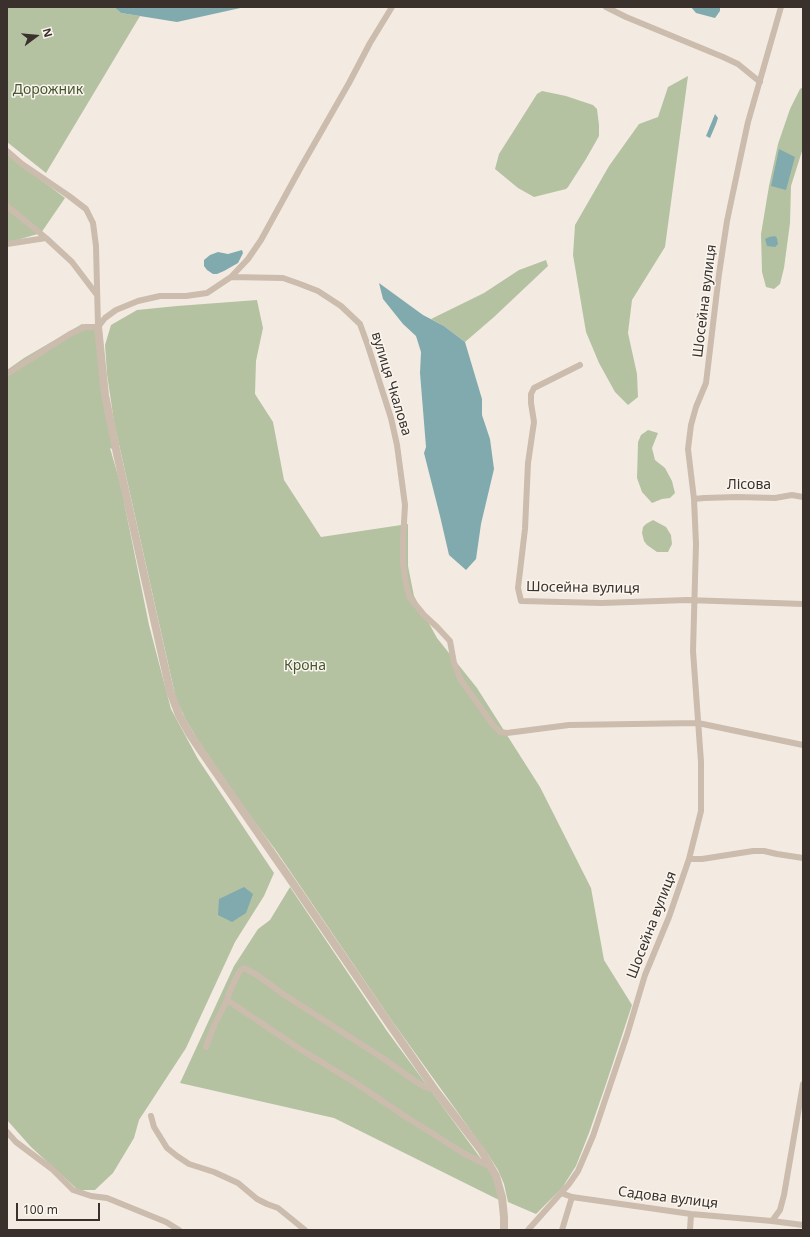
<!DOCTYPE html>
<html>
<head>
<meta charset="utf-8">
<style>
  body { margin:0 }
  #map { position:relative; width:810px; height:1237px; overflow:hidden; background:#f3ebe1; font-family:"Noto Sans",sans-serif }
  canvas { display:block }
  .frame { position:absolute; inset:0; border:8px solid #3a312c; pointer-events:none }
  .north { position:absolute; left:16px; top:16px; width:40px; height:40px; -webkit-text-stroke:3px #faf5ee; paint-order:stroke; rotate:74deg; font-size:11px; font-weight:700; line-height:16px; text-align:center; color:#3a312c }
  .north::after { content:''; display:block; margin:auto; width:14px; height:18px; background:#3a312c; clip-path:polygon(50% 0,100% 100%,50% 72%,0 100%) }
  .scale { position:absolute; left:16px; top:1203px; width:84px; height:18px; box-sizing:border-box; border:2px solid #3a312c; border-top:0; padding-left:5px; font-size:12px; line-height:14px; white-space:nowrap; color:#3a312c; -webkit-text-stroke:3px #faf5ee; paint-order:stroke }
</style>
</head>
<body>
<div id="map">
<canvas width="810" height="1237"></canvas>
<div class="frame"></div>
<div class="north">N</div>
<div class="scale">100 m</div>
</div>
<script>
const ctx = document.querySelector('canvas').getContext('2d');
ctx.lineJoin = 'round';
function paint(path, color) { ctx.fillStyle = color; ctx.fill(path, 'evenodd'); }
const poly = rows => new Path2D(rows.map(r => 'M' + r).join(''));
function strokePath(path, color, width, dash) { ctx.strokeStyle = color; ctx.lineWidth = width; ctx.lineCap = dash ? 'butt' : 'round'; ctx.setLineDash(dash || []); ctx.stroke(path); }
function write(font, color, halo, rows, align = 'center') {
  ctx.font = font + ' "Noto Sans",sans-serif'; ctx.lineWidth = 3; ctx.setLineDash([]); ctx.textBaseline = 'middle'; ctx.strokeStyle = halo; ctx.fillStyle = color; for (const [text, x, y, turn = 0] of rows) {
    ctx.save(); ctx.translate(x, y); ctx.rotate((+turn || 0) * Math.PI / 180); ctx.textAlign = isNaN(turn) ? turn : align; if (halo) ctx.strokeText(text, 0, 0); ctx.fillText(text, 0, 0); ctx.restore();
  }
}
const green = poly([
  [7,7,114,7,121,13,140,16,46,173,7,142],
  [688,76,665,247,632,300,628,333,637,374,638,397,628,405,615,392,599,363,586,332,573,255,575,225,609,166,639,124,658,117,668,87],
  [803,87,803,148,791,186,790,223,784,268,780,284,774,289,766,287,762,272,761,234,769,186,778,144,790,109,800,89],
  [542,91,566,96,593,105,597,109,599,125,599,136,586,159,568,187,566,189,534,197,518,188,495,169,499,154,537,94],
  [7,154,65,198,41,233,7,243],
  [546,260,548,266,494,317,465,342,444,326,431,319,484,293,519,270],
  [257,300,263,328,256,361,255,394,273,422,284,480,321,537,408,524,408,566,414,596,437,638,477,688,540,787,591,888,604,960,632,1005,607,1081,589,1133,576,1166,562,1188,536,1214,508,1202,504,1184,498,1170,487,1153,392,1021,277,852,237,798,196,737,186,720,176,699,114,422,107,374,105,345,111,325,137,310,177,306],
  [82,324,95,329,114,450,110,448,126,503,124,502,149,625,171,709,198,759,274,873,264,896,235,942,186,1048,139,1120,134,1138,113,1173,95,1190,78,1190,31,1147,7,1120,7,370,24,358],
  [648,430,658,433,652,448,655,460,665,468,672,481,675,493,670,498,662,499,652,503,642,492,637,478,638,442,641,435],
  [653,520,666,527,671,535,672,544,668,552,657,552,647,545,644,541,642,533,643,527,646,524],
  [290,887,387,1031,493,1175,499,1200,334,1118,180,1083,234,966,258,929,270,920]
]);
const water = poly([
  [114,7,245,7,177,22,121,13],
  [691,7,720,7,720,11,715,18,696,13],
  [715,114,718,118,716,124,710,138,706,136],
  [779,149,795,157,786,190,771,186],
  [775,236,777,238,778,244,775,247,767,246,765,239,769,237],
  [242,250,243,253,238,263,224,271,217,274,213,274,207,270,204,266,204,260,210,255,218,252,228,254],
  [379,283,423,315,444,326,465,342,482,399,482,415,490,439,494,469,481,524,476,559,466,570,449,555,440,516,424,453,426,447,420,373,421,352,416,336,403,324,383,299],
  [244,887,253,894,246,913,232,922,218,915,219,899]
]);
const minor = poly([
  [606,7,626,17,723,57,738,64,760,82],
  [7,151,22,164,69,196,86,209,93,223,96,246,98,327],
  [7,206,46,238],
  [7,244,46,238,72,262,97,295],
  [231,277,283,278,300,284,318,291,341,306,360,324,368,346,391,418,397,445,405,505,403,540,403,563,406,584,410,598,424,615,437,627,450,641,454,663,461,680,493,725,500,732,507,733,569,725,698,723,803,745],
  [98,327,105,318,116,310,138,301,160,296,186,296,207,293,231,277,248,259,261,240,301,167,349,83,370,43,392,7],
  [580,365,534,388,531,394,531,403,534,422,528,463,525,529,518,588,521,601,602,603,687,600,803,604],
  [7,374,70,334,85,327,98,327],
  [694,499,704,498,737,497,775,498,792,495,803,497],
  [689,859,702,859,753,851,764,851,777,854,803,858],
  [227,1000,300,1049,357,1084,403,1115,465,1154,491,1167],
  [206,1047,213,1028,227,1000,228,996,235,980,240,971,244,968,257,975,283,994,384,1059,415,1081,425,1087,435,1090],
  [151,1116,154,1127,167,1148,177,1156,189,1164,214,1172,238,1183,257,1199,267,1204,278,1208,305,1230],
  [7,1132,16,1142,52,1169,73,1190,91,1196,107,1198,166,1222,179,1230],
  [561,1193,572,1197,691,1214,772,1221,803,1225],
  [772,1221,780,1210,784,1195,803,1084],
  [528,1230,569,1184,578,1171,593,1136,627,1035,645,975,669,917,689,859,701,811,701,762,693,651,696,544,694,499,688,449,691,425,696,407,706,383,719,274,727,221,739,164,748,122,781,7],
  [562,1230,572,1197],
  [690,1230,691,1214]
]);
const tertiary = poly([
  [98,327,105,395,117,454,170,691,179,715,189,733,199,748,290,879,390,1025,435,1090,481,1150,496,1176,502,1197,504,1217,504,1230]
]);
const parkNames = [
  ["Дорожник",48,90],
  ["Крона",305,666]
];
const streetNames = [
  ["Шосейна вулиця",705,301,-83],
  ["вулиця Чкалова",391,384,73],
  ["Лісова",749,485],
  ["Шосейна вулиця",583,588,1],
  ["Шосейна вулиця",652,925,-69],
  ["Садова вулиця",668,1198,7]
];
paint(green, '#b5c2a2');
paint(water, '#81aaaf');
strokePath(minor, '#cbbcad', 6);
strokePath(tertiary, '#cbbcad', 8);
write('14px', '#475730', '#faf5ee', parkNames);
write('14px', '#3a312c', '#faf5ee', streetNames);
</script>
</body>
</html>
